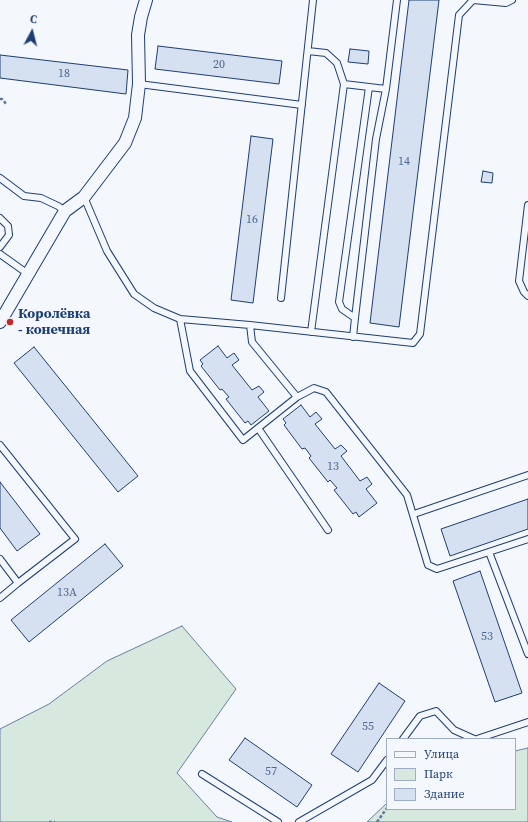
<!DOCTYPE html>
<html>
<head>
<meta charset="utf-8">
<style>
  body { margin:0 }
  #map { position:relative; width:528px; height:822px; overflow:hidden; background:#f4f7fb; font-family:"Source Serif 4",serif }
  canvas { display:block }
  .legend { position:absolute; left:386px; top:738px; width:130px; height:72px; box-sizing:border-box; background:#f4f7fb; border:1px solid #9eadc5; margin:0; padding:5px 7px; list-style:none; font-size:12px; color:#1d3f73 }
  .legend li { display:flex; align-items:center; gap:8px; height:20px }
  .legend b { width:20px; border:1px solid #9eadc5 }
  .north { position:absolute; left:12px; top:12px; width:40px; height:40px; -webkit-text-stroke:3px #f4f7fb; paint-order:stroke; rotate:7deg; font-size:11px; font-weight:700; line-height:16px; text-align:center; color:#1d3f73 }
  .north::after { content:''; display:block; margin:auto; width:14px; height:18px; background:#1d3f73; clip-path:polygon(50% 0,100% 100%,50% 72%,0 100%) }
</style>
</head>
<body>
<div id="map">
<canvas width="528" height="822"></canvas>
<ul class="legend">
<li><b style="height:5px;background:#f4f7fb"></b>Улица</li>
<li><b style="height:11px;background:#d7e8df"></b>Парк</li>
<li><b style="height:11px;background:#d5e0f0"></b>Здание</li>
</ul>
<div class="north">С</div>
</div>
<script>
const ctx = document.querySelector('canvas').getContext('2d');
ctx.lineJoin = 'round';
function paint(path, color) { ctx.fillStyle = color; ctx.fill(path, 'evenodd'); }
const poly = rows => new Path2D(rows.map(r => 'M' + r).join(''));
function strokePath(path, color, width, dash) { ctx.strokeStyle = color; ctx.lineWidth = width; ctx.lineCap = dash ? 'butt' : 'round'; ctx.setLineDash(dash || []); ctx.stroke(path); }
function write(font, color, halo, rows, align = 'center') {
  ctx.font = font + ' "Source Serif 4",serif'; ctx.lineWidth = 3; ctx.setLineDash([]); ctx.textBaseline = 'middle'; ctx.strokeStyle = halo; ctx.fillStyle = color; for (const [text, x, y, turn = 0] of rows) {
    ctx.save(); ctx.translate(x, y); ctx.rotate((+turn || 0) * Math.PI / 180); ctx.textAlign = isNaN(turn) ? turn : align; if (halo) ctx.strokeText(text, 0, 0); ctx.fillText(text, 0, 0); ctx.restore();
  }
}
const green = poly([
  [182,626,236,689,177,773,217,817,232,822,0,822,0,729,49,704,107,661,182,626],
  [528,748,528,822,367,822,387,803,387,809,515,809,515,751,528,748]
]);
const building = poly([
  [409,0,439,0,399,327,370,323,409,0],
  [158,46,282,61,279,84,155,69,158,46],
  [350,49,369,51,368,64,348,62,350,49],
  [0,55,128,70,126,94,0,78,0,55],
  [251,136,273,139,253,303,231,300,251,136],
  [483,171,493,173,492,183,481,182,483,171],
  [218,346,227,358,234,353,239,360,232,365,252,390,259,386,264,392,258,397,269,411,251,425,248,421,245,423,226,399,229,397,222,389,220,390,201,366,203,364,200,360,218,346],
  [34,347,138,476,118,492,14,363,34,347],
  [301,405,310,417,316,412,322,419,315,424,335,449,341,445,347,451,341,456,360,481,367,477,372,484,366,489,377,503,359,517,356,512,353,514,334,490,337,488,330,480,328,482,309,458,311,456,305,448,302,449,284,425,286,423,283,419,301,405],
  [0,482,40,534,17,551,0,528,0,482],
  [528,499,528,529,450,556,441,529,528,499],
  [105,544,123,566,29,642,11,620,105,544],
  [480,571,522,693,495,702,453,581,480,571],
  [379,683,405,701,358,772,331,754,379,683],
  [245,738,312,785,297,807,229,760,245,738]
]);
const path = poly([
  [0,99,2,99,7,105],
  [49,822,55,822],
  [377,822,387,808]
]);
const service = poly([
  [512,0,506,3,473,0,459,15,420,334,413,343,250,325,252,342,297,397,314,388,326,392,407,495,428,565,437,569,528,539],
  [308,51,326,53,337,63,344,84,311,332],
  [139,84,302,105],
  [344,84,386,89],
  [0,178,24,196,41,198,58,206,65,211],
  [84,197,107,251,134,294,154,308,180,319,250,325],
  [528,205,519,281,524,292,528,296],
  [0,218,8,226,9,235,0,247],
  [0,254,28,274],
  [281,298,313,0],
  [355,318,376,139,386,89,397,0],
  [180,319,190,371,243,440,297,397],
  [353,337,355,318,342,309,339,302,369,87],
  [258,428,328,530],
  [0,445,75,539,18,583,0,559],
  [414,514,528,475],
  [489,552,528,654],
  [0,598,18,583],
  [403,739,420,716,436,711,454,730,474,739],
  [477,739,528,722],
  [202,774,278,822],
  [299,822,372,780,387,760]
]);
const minor = poly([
  [0,322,65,211,84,197,125,143,135,118,139,84,138,35,141,17,146,0]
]);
const markers = [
  [10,322,4,"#c62828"]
];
const numberNames = [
  ["20",219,65],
  ["18",64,74],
  ["14",404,162],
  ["16",252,220],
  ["13",333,467],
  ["13А",67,593],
  ["53",487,637],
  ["55",368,727],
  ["57",271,772]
];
const poiNames = [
  ["Королёвка",18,314],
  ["- конечная",18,330]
];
paint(green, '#d7e8df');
strokePath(green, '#687fa3', 1);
paint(building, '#d5e0f0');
strokePath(building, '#1d3f73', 1);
strokePath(service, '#1d3f73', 8);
strokePath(minor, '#1d3f73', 14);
strokePath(path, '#5e769c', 2.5, [3, 2]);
strokePath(service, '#f4f7fb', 6);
strokePath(minor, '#f4f7fb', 12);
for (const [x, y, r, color] of markers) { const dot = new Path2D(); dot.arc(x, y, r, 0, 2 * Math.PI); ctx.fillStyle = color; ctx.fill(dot); strokePath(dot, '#f4f7fb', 1.5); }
write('12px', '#4b6792', null, numberNames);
write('bold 14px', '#1d3f73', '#f4f7fb', poiNames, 'left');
</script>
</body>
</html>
